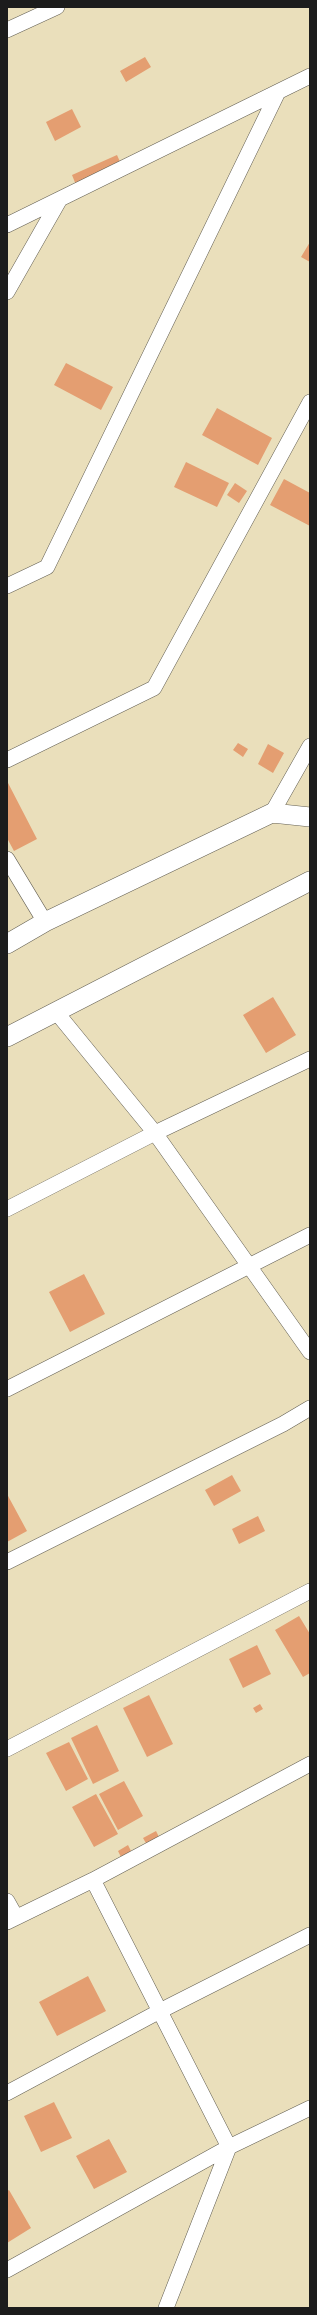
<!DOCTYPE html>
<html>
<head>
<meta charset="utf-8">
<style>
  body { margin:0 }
  #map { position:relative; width:317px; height:2315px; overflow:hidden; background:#eadfbb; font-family:"Indie Flower",sans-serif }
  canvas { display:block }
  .frame { position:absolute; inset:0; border:8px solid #1c1c1c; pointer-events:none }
</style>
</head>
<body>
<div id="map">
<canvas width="317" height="2315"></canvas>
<div class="frame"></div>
</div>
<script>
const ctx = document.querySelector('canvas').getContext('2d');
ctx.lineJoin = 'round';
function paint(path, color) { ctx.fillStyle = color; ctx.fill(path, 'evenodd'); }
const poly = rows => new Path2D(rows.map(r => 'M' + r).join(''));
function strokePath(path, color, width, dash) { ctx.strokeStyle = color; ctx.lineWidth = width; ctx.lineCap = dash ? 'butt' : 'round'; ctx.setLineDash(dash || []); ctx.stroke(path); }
const building = poly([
  [145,57,151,67,126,82,120,71],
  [72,109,81,127,55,141,46,122],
  [117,155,121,164,76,185,72,175],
  [310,242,310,262,301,257],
  [66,363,113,387,101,410,54,385],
  [217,408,272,438,258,465,202,435],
  [186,462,229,483,217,507,174,487],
  [284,479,310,493,310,526,270,505],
  [235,483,247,491,239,503,227,495],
  [238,743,248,749,243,757,233,750],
  [268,744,284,753,273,773,258,764],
  [7,781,37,839,14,851,7,838],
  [273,997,296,1035,266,1053,243,1015],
  [84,1274,105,1314,70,1332,49,1292],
  [232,1475,241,1491,214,1506,205,1490],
  [7,1494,27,1531,7,1542],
  [258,1516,265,1531,239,1544,232,1529],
  [299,1616,310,1634,310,1673,303,1677,275,1630],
  [257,1645,271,1674,243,1688,229,1659],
  [149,1695,173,1744,147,1757,123,1708],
  [260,1704,263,1709,256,1713,253,1708],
  [97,1725,119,1771,93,1784,71,1738],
  [69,1742,88,1779,66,1791,46,1753],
  [124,1781,143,1816,118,1830,99,1794],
  [96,1794,118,1834,94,1847,72,1807],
  [156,1831,160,1839,147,1845,143,1838],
  [128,1845,132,1853,122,1859,118,1851],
  [88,1976,106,2011,57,2036,39,2002],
  [54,2102,72,2138,41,2152,24,2116],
  [109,2139,127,2172,94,2189,76,2156],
  [9,2190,31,2228,7,2243,7,2191]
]);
const minor = poly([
  [7,30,57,7],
  [7,225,310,76],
  [7,292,60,199],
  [7,586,47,567,278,92],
  [7,760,154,688,310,402],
  [272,813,310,746],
  [7,859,45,922],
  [57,1013,155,1133,310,1352],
  [7,1209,155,1133,310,1059],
  [7,1389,310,1235],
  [7,1562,283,1424,310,1408],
  [7,1749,310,1591],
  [93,1880,229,2147,166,2308],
  [7,1901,16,1917],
  [7,1922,93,1880,310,1764],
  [7,2093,160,2011,310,1935],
  [7,2270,229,2147,310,2108]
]);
const tertiary = poly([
  [7,944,45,922,272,813,310,817],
  [7,1037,310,881]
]);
paint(building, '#e49e71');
strokePath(minor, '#646054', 16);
strokePath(tertiary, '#646054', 20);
strokePath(minor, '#fff', 15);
strokePath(tertiary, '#fff', 19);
</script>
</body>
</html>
